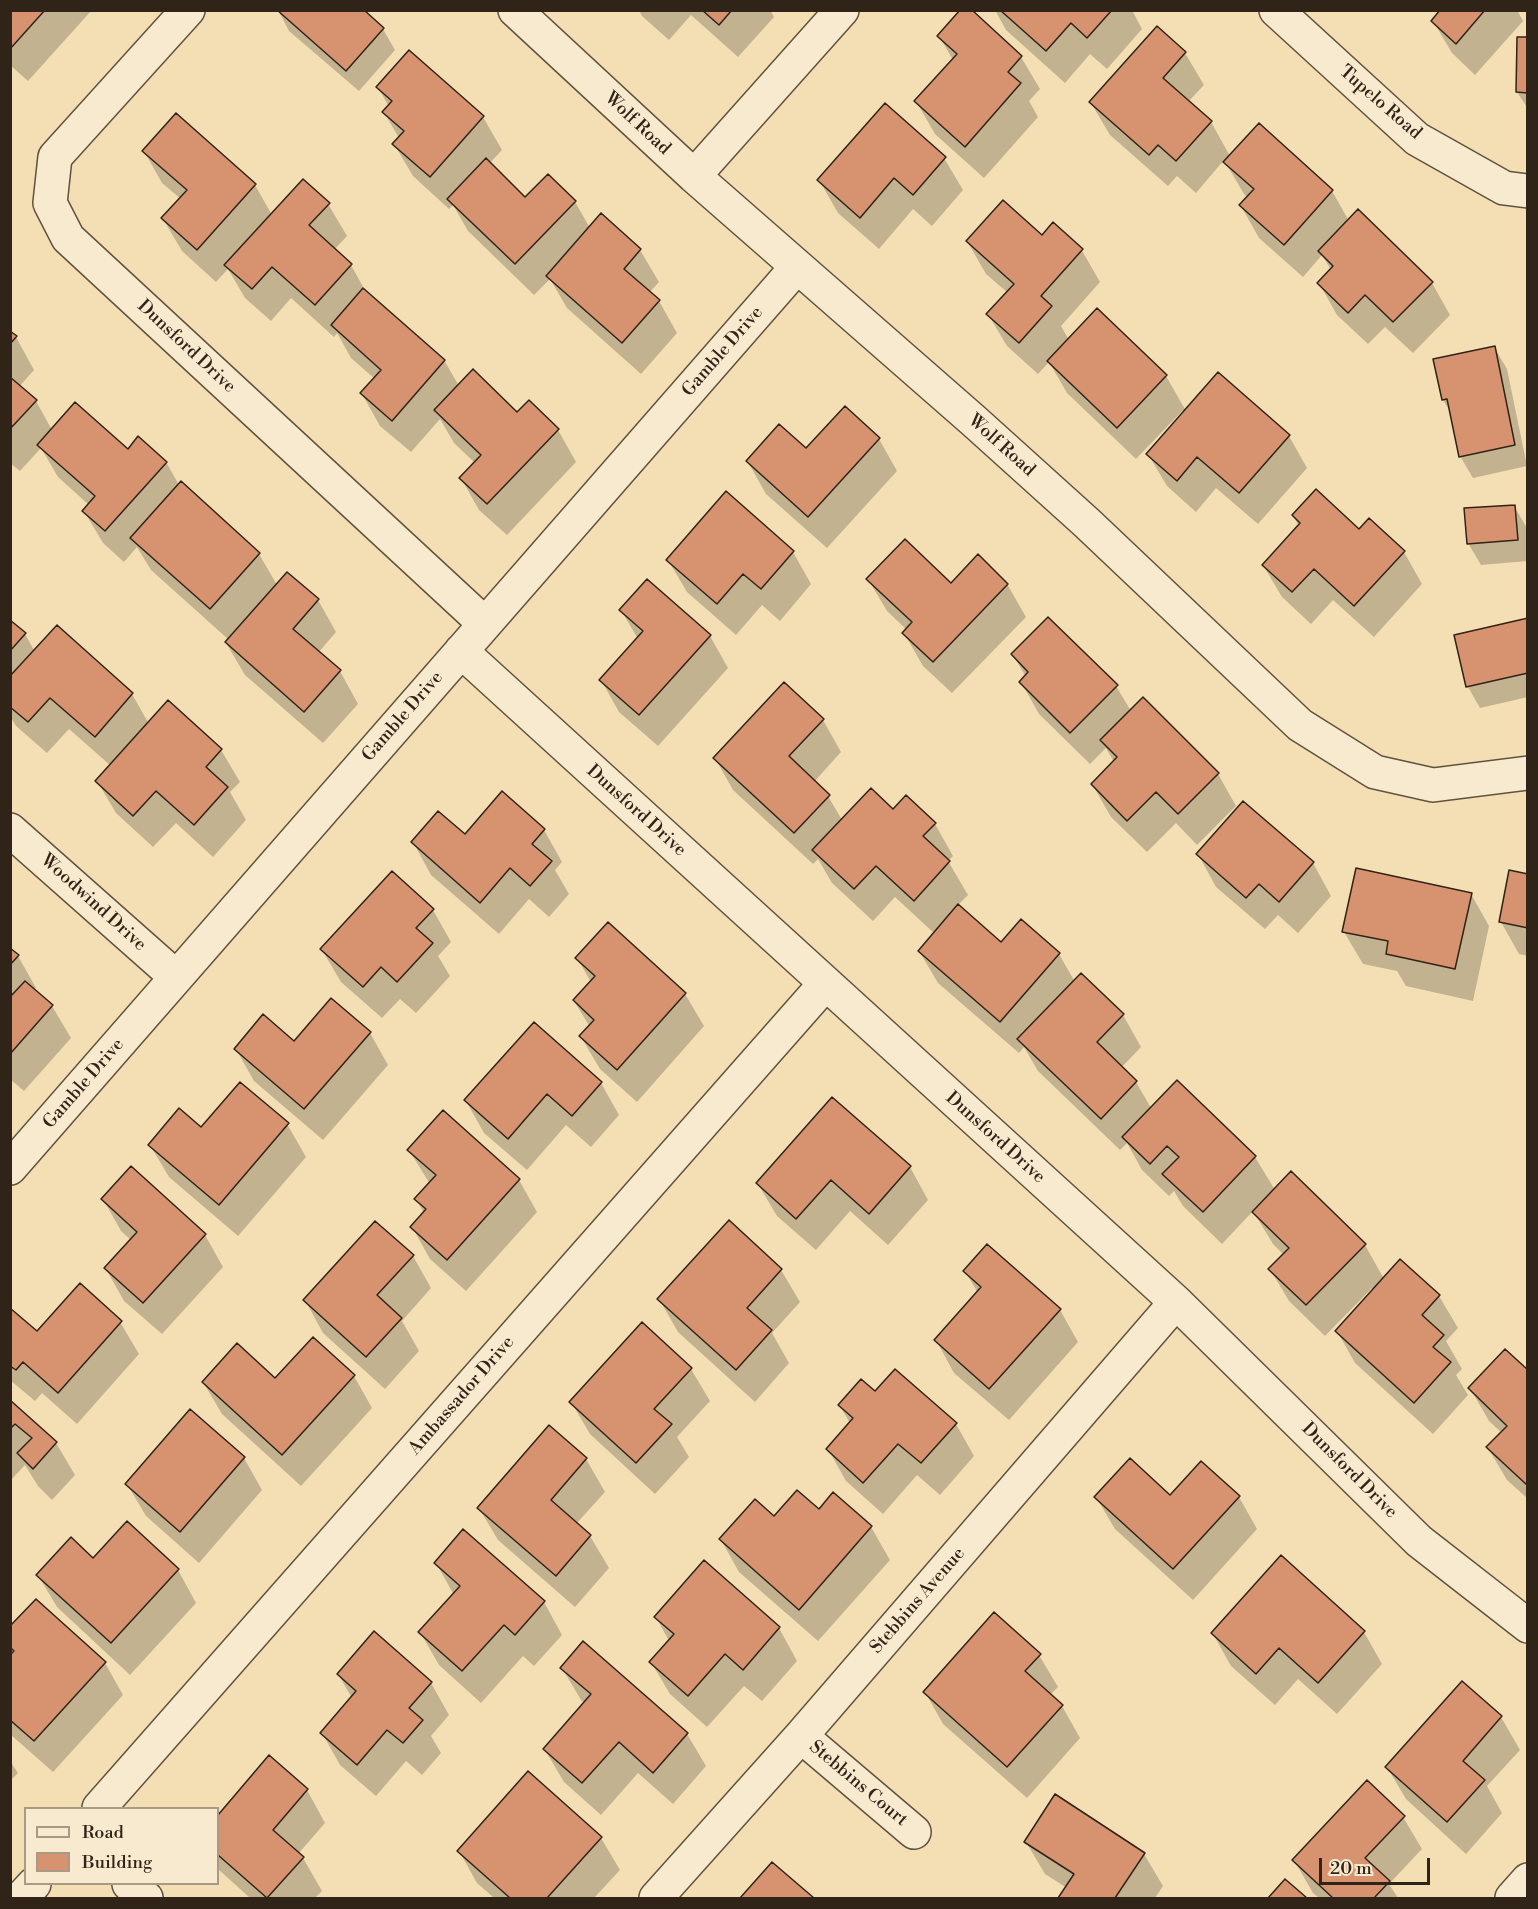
<!DOCTYPE html>
<html>
<head>
<meta charset="utf-8">
<style>
  body { margin:0 }
  #map { position:relative; width:1538px; height:1909px; overflow:hidden; background:#f4dfb4; font-family:"Libre Bodoni",serif }
  canvas { display:block }
  .frame { position:absolute; inset:0; border:12px solid #302318; pointer-events:none }
  .legend { position:absolute; left:24px; top:1807px; width:195px; height:78px; box-sizing:border-box; background:#f8eace; border:2px solid #a89a85; margin:0; padding:8px 10px; list-style:none; font-size:18px; color:#302318 }
  .legend li { display:flex; align-items:center; gap:12px; height:30px }
  .legend b { width:30px; border:2px solid #a89a85 }
  .scale { position:absolute; left:1319px; top:1858px; width:111px; height:27px; box-sizing:border-box; border:3px solid #302318; border-top:0; padding-left:8px; font-size:18px; line-height:21px; white-space:nowrap; color:#302318; -webkit-text-stroke:4px #f8eace; paint-order:stroke }
</style>
</head>
<body>
<div id="map">
<canvas width="1538" height="1909"></canvas>
<div class="frame"></div>
<ul class="legend">
<li><b style="height:8px;background:#f8eace"></b>Road</li>
<li><b style="height:16px;background:#d79270"></b>Building</li>
</ul>
<div class="scale">20 m</div>
</div>
<script>
const ctx = document.querySelector('canvas').getContext('2d');
ctx.lineJoin = 'round';
function paint(path, color) { ctx.fillStyle = color; ctx.fill(path, 'evenodd'); }
const poly = rows => new Path2D(rows.map(r => 'M' + r).join(''));
function strokePath(path, color, width, dash) { ctx.strokeStyle = color; ctx.lineWidth = width; ctx.lineCap = dash ? 'butt' : 'round'; ctx.setLineDash(dash || []); ctx.stroke(path); }
function write(font, color, halo, rows, align = 'center') {
  ctx.font = font + ' "Libre Bodoni",serif'; ctx.lineWidth = 6; ctx.setLineDash([]); ctx.textBaseline = 'middle'; ctx.strokeStyle = halo; ctx.fillStyle = color; for (const [text, x, y, turn = 0] of rows) {
    ctx.save(); ctx.translate(x, y); ctx.rotate((+turn || 0) * Math.PI / 180); ctx.textAlign = isNaN(turn) ? turn : align; if (halo) ctx.strokeText(text, 0, 0); ctx.fillText(text, 0, 0); ctx.restore();
  }
}
const shadow = poly([
  [10,10,92,10,28,81,10,65],
  [278,10,383,29,395,50,359,91,289,31],
  [639,10,770,10,774,17,738,57,691,15,669,40,642,16],
  [995,10,1132,10,1142,29,1107,69,1090,54,1065,83,1006,30],
  [1435,10,1517,10,1523,21,1475,75,1452,53,1433,21,1439,14],
  [939,36,1021,57,1040,89,1029,101,1038,117,984,178,935,134,916,101,953,60],
  [1528,38,1528,109,1517,92],
  [409,52,483,117,502,150,489,164,525,199,575,202,590,228,640,250,659,282,649,293,659,301,677,333,641,374,567,308,550,279,534,295,468,231,453,205,449,209,413,176,394,144,399,138,384,112,389,107,378,87],
  [1185,53,1204,85,1188,102,1211,122,1230,156,1332,191,1349,221,1432,283,1450,315,1413,353,1385,327,1368,344,1337,315,1319,283,1331,270,1322,255,1303,277,1259,238,1241,206,1248,198,1244,194,1224,160,1196,193,1177,176,1168,186,1110,135,1091,103],
  [144,151,255,185,272,215,328,204,347,236,334,250,351,265,367,294,444,360,459,386,517,415,558,430,576,462,507,535,479,510,461,478,475,463,454,443,440,419,411,452,380,426,362,394,375,379,351,358,337,333,334,337,291,298,271,321,245,298,228,269,216,282,182,251,163,219,181,199,162,183],
  [944,158,963,190,932,226,913,209,879,249,838,213,819,180],
  [1042,237,1081,249,1100,282,1061,326,1069,340,1097,311,1166,376,1186,411,1289,436,1307,468,1258,524,1216,488,1196,512,1167,486,1148,454,1185,411,1183,410,1136,459,1067,393,1049,362,1038,374,1007,346,988,314,1008,293,986,274,967,241],
  [10,333,16,337,34,370,19,387,36,401,52,430,166,462,179,485,259,554,277,585,318,600,336,632,318,653,340,671,358,704,323,743,245,675,226,643,229,640,151,570,137,547,124,562,103,543,84,511,89,505,58,477,41,448,20,471,10,463],
  [1494,347,1507,369,1527,466,1473,478,1460,456,1452,414,1443,400],
  [879,439,897,471,827,548,766,494,748,462],
  [1514,506,1527,528,1528,561,1481,565,1468,543],
  [1293,516,1359,531,1404,552,1422,584,1374,637,1333,600,1311,624,1282,597,1263,565,1299,526],
  [793,552,811,584,780,621,762,605,736,635,687,592,668,560],
  [868,579,951,585,1007,584,1026,617,952,693,923,666,904,633,907,630,887,611],
  [621,610,710,636,728,668,658,746,619,712,601,680,638,639],
  [1528,619,1528,697,1480,708,1468,687,1456,636],
  [10,622,25,634,35,652,57,627,132,694,149,724,221,750,240,782,230,792,246,820,213,857,176,823,153,847,116,813,97,781,111,766,69,729,47,753,16,726,10,716],
  [1013,655,1116,686,1131,711,1218,774,1236,806,1197,845,1176,823,1147,852,1111,817,1092,784,1114,762,1106,748,1090,764,1039,714,1021,682,1026,677],
  [823,720,841,752,814,782,828,796,842,820,893,811,935,824,953,856,948,861,968,895,957,906,1001,944,1059,954,1075,982,1123,1015,1141,1047,1121,1068,1136,1082,1151,1108,1177,1082,1255,1157,1275,1190,1365,1245,1384,1279,1439,1296,1458,1328,1446,1341,1462,1369,1456,1375,1468,1395,1433,1434,1355,1363,1337,1331,1374,1290,1372,1288,1325,1336,1289,1301,1270,1269,1284,1255,1273,1244,1253,1211,1222,1244,1183,1206,1174,1191,1169,1196,1142,1170,1127,1143,1120,1150,1038,1071,1024,1047,1019,1053,938,983,919,951,935,934,895,897,873,921,832,883,818,859,813,864,733,790,715,758],
  [544,830,562,862,555,870,569,894,549,917,529,899,499,934,431,875,413,842],
  [1198,854,1313,863,1331,896,1298,933,1278,915,1265,929,1216,887],
  [1528,875,1528,956,1519,954,1501,922],
  [1471,894,1489,926,1473,1001,1406,986,1397,971,1363,964,1344,932],
  [433,910,451,942,438,956,450,976,416,1013,400,999,382,1018,341,982,322,950],
  [10,950,18,956,36,988,34,990,52,1006,71,1038,24,1091,10,1079],
  [577,958,685,994,704,1026,637,1102,600,1069,581,1037,590,1027,574,1001,591,982],
  [370,1033,388,1065,323,1140,254,1081,236,1049],
  [601,1083,619,1115,591,1147,566,1125,527,1170,484,1133,466,1101],
  [287,1124,306,1157,238,1236,169,1177,150,1145,202,1129],
  [409,1150,519,1180,537,1212,466,1291,430,1259,412,1227,424,1213,416,1199,430,1184],
  [910,1167,928,1200,888,1245,850,1211,816,1250,777,1216,758,1184],
  [103,1199,205,1235,223,1267,162,1334,124,1301,106,1269,131,1240,121,1231],
  [729,1222,781,1270,800,1302,772,1333,789,1363,755,1402,678,1332,659,1299],
  [413,1256,431,1288,402,1321,419,1351,385,1389,323,1333,305,1300],
  [965,1271,1060,1310,1078,1342,1009,1420,954,1373,936,1340,978,1293],
  [10,1310,37,1333,120,1322,139,1354,77,1424,42,1393,35,1401,10,1380],
  [642,1324,691,1369,710,1401,677,1437,689,1457,655,1494,590,1434,571,1402],
  [1528,1372,1528,1499,1507,1480,1488,1448,1502,1433,1489,1421,1470,1388],
  [354,1376,372,1408,301,1486,222,1414,203,1382],
  [875,1393,956,1424,974,1456,940,1495,917,1475,883,1514,846,1481,828,1449,850,1423,840,1406],
  [10,1402,56,1443,75,1475,52,1500,38,1486,25,1465,10,1481],
  [549,1427,586,1459,605,1492,576,1524,590,1536,609,1568,575,1607,498,1540,479,1508],
  [244,1458,262,1490,199,1563,146,1516,127,1484],
  [833,1494,871,1527,890,1560,818,1641,739,1572,721,1540,774,1518,819,1511],
  [1096,1497,1239,1497,1257,1529,1193,1600,1115,1529],
  [127,1523,178,1570,196,1603,130,1675,57,1607,38,1575,93,1560],
  [436,1563,544,1602,562,1635,534,1666,523,1656,481,1703,439,1665,420,1632,454,1595],
  [656,1617,779,1628,797,1661,762,1701,744,1686,707,1727,670,1694,651,1662,669,1641],
  [10,1628,105,1663,123,1695,53,1772,10,1734],
  [1364,1632,1382,1664,1337,1714,1298,1679,1275,1705,1231,1666,1213,1634],
  [1039,1655,1058,1687,1050,1695,1062,1706,1080,1738,1027,1798,943,1724,925,1692],
  [562,1668,687,1734,706,1766,673,1804,638,1773,601,1815,564,1782,545,1750,585,1704,581,1700],
  [338,1674,431,1683,449,1715,431,1736,441,1753,422,1775,406,1761,376,1796,340,1765,322,1733,352,1698],
  [1462,1683,1501,1717,1520,1750,1487,1786,1502,1813,1466,1854,1406,1799,1387,1767],
  [269,1757,307,1790,325,1823,298,1854,303,1858,322,1891,315,1898,250,1898,218,1869,218,1818],
  [10,1761,18,1773,10,1781],
  [1403,1817,1422,1849,1389,1884,1398,1898,1319,1898,1313,1893,1294,1860],
  [601,1838,620,1870,594,1898,494,1898,477,1883,459,1851],
  [1026,1842,1144,1854,1163,1886,1155,1898,1060,1898,1067,1888,1045,1874],
  [772,1864,812,1898,742,1898]
]);
const building = poly([
  [10,10,45,10,10,49,10,10],
  [277,10,364,10,384,28,346,71,277,10],
  [702,10,732,10,719,25,702,10],
  [960,10,972,10,1022,56,1008,72,1021,83,965,147,914,101,957,54,937,36,960,10],
  [1000,10,1112,10,1087,38,1071,23,1046,51,1000,10],
  [1440,10,1485,10,1456,44,1431,21,1440,10],
  [1157,26,1186,52,1163,78,1212,121,1176,161,1158,145,1149,155,1089,102,1157,26],
  [1517,37,1528,37,1528,93,1516,92,1517,37],
  [409,50,484,116,430,177,392,144,404,131,382,112,392,101,376,87,409,50],
  [885,103,946,157,913,195,894,178,860,218,817,180,885,103],
  [176,113,256,184,197,250,161,218,187,190,142,151,176,113],
  [1259,123,1333,190,1284,245,1239,205,1254,189,1223,162,1259,123],
  [486,158,525,197,548,174,576,201,515,264,447,199,486,158],
  [303,179,330,203,309,225,352,264,315,305,272,267,252,289,224,265,303,179],
  [1003,200,1042,235,1053,222,1083,249,1041,296,1052,306,1019,343,986,314,1014,284,966,241,1003,200],
  [1358,209,1433,282,1393,322,1365,295,1348,313,1317,283,1333,266,1318,251,1358,209],
  [601,213,641,249,624,269,660,300,622,343,546,276,601,213],
  [363,288,445,360,392,421,360,393,381,370,331,325,363,288],
  [1097,308,1167,375,1117,428,1047,361,1097,308],
  [10,331,17,336,10,344,10,331],
  [1495,346,1515,445,1459,457,1447,399,1442,400,1433,359,1495,346],
  [473,369,517,412,529,400,559,429,487,504,459,478,481,455,434,410,473,369],
  [1218,372,1290,435,1239,493,1197,457,1177,481,1146,454,1218,372],
  [10,377,37,400,10,429,10,377],
  [75,402,128,449,138,436,167,462,105,531,82,511,95,496,37,445,75,402],
  [845,406,880,438,808,517,746,461,779,424,806,448,845,406],
  [181,481,260,553,210,609,130,538,181,481],
  [1316,489,1359,529,1369,518,1405,551,1354,606,1314,569,1292,592,1262,565,1300,523,1292,515,1316,489],
  [726,491,794,551,761,589,743,574,717,604,666,560,726,491],
  [1515,505,1518,540,1467,544,1464,508,1515,505],
  [905,539,951,583,978,554,1008,584,933,662,902,633,912,622,866,579,905,539],
  [287,572,319,599,293,629,341,670,304,712,225,642,287,572],
  [647,579,711,635,639,715,599,680,643,631,619,610,647,579],
  [1048,617,1118,685,1070,733,1019,682,1028,672,1011,654,1048,617],
  [1528,618,1528,673,1466,687,1454,635,1528,618],
  [10,620,26,633,10,651,10,620],
  [57,625,133,693,95,737,50,698,28,722,10,707,10,676,57,625],
  [784,682,824,719,789,756,830,795,794,833,713,758,784,682],
  [1143,697,1219,773,1178,814,1156,792,1127,821,1091,784,1117,757,1100,740,1143,697],
  [168,700,222,749,206,767,228,787,194,825,156,791,133,816,95,781,168,700],
  [871,788,893,809,906,795,936,823,923,836,950,861,914,901,876,866,854,889,812,850,871,788],
  [502,791,545,829,532,844,552,861,530,886,510,868,480,903,411,842,438,811,465,834,502,791],
  [1243,801,1314,862,1279,902,1259,884,1246,898,1196,854,1243,801],
  [1356,868,1472,893,1455,969,1386,954,1388,941,1342,932,1356,868],
  [1509,870,1528,874,1528,928,1499,922,1509,870],
  [392,871,434,909,416,928,433,943,397,982,381,967,363,987,320,949,392,871],
  [958,904,1001,942,1021,919,1060,953,1000,1022,918,951,958,904],
  [608,922,686,993,617,1070,579,1036,594,1020,573,1000,595,976,575,958,608,922],
  [10,948,19,955,10,965,10,948],
  [1081,973,1124,1014,1097,1042,1137,1081,1101,1119,1017,1039,1081,973],
  [25,981,53,1005,10,1054,10,997,25,981],
  [331,998,371,1032,304,1109,234,1049,263,1014,294,1041,331,998],
  [534,1022,602,1082,572,1116,547,1094,508,1139,464,1100,534,1022],
  [1177,1080,1256,1156,1203,1212,1162,1174,1179,1157,1167,1146,1150,1164,1122,1137,1177,1080],
  [240,1082,289,1123,219,1205,148,1145,179,1108,201,1127,240,1082],
  [832,1097,911,1166,869,1214,831,1180,796,1219,756,1183,832,1097],
  [443,1110,520,1179,447,1260,410,1227,426,1209,414,1199,436,1175,407,1150,443,1110],
  [131,1166,206,1234,143,1303,104,1268,137,1232,101,1199,131,1166],
  [1291,1171,1366,1244,1306,1305,1268,1269,1289,1248,1252,1212,1291,1171],
  [729,1220,782,1269,747,1308,772,1330,736,1370,657,1299,729,1220],
  [375,1221,414,1255,377,1295,402,1318,366,1357,303,1300,375,1221],
  [987,1244,1061,1309,989,1389,934,1340,981,1287,963,1271,987,1244],
  [1400,1259,1440,1295,1422,1315,1444,1335,1433,1347,1451,1362,1414,1403,1335,1331,1400,1259],
  [80,1283,122,1321,58,1393,23,1362,16,1370,10,1366,10,1308,37,1331,80,1283],
  [642,1322,692,1368,654,1409,672,1424,636,1463,569,1402,642,1322],
  [313,1337,355,1375,282,1455,202,1382,237,1343,275,1378,313,1337],
  [1505,1349,1528,1370,1528,1486,1486,1447,1507,1426,1468,1388,1505,1349],
  [895,1369,957,1423,921,1463,898,1444,863,1483,826,1449,853,1418,838,1405,861,1379,875,1391,895,1369],
  [10,1400,57,1442,33,1469,17,1453,32,1438,15,1424,10,1429,10,1400],
  [190,1409,245,1457,180,1532,125,1484,190,1409],
  [549,1425,587,1458,551,1500,591,1535,556,1576,477,1508,549,1425],
  [1130,1458,1170,1495,1201,1461,1240,1496,1173,1569,1094,1497,1130,1458],
  [797,1490,819,1509,833,1492,872,1526,799,1610,719,1539,755,1499,774,1516,797,1490],
  [127,1521,179,1569,111,1643,36,1575,71,1537,93,1558,127,1521],
  [463,1529,545,1601,515,1635,504,1625,462,1671,418,1632,460,1586,434,1563,463,1529],
  [1281,1555,1365,1631,1318,1683,1279,1648,1256,1674,1211,1633,1281,1555],
  [704,1560,780,1627,743,1670,725,1654,688,1696,649,1662,674,1634,654,1617,704,1560],
  [36,1599,106,1662,34,1741,10,1720,10,1655,14,1651,10,1647,10,1626,36,1599],
  [994,1612,1041,1654,1025,1671,1063,1705,1007,1767,923,1692,994,1612],
  [374,1631,432,1682,409,1708,423,1720,403,1743,387,1730,357,1765,320,1733,356,1691,337,1674,374,1631],
  [583,1641,688,1733,653,1773,619,1742,582,1783,543,1749,591,1694,560,1668,583,1641],
  [1462,1681,1502,1716,1463,1761,1485,1780,1447,1822,1385,1767,1462,1681],
  [269,1755,308,1789,273,1830,304,1857,267,1898,218,1855,218,1815,269,1755],
  [528,1771,602,1837,547,1898,510,1898,457,1851,528,1771],
  [1367,1780,1405,1816,1365,1858,1390,1881,1374,1898,1333,1898,1292,1860,1367,1780],
  [1055,1794,1145,1853,1115,1898,1058,1898,1074,1874,1024,1842,1055,1794],
  [772,1862,814,1898,740,1898,772,1862],
  [1285,1879,1307,1898,1268,1898,1285,1879]
]);
const minor = poly([
  [188,10,55,157,50,203,68,238,485,624],
  [515,10,694,176,974,421,1087,523,1300,725,1375,772,1433,785,1528,773],
  [1276,10,1417,139,1504,188,1528,191],
  [694,176,842,10],
  [461,651,1176,1302,1419,1541,1528,1626],
  [10,830,176,977],
  [10,1168,796,268],
  [801,1736,914,1832],
  [99,1808,825,984],
  [129,1884,146,1898],
  [21,1898,34,1884],
  [656,1898,801,1736,1176,1302],
  [1512,1898,1528,1880]
]);
const streetNames = [
  ["Tupelo Road",1380,103,41],
  ["Wolf Road",637,124,43],
  ["Dunsford Drive",186,347,43],
  ["Gamble Drive",723,352,-49],
  ["Wolf Road",1001,446,42],
  ["Gamble Drive",403,717,-49],
  ["Dunsford Drive",636,811,42],
  ["Woodwind Drive",93,903,42],
  ["Gamble Drive",84,1084,-49],
  ["Dunsford Drive",995,1138,42],
  ["Ambassador Drive",462,1396,-49],
  ["Dunsford Drive",1349,1471,45],
  ["Stebbins Avenue",918,1601,-49],
  ["Stebbins Court",858,1784,40]
];
paint(shadow, '#0003');
paint(building, '#d79270');
strokePath(building, '#302318', 1.5);
strokePath(minor, '#61523f', 36);
strokePath(minor, '#f8eace', 33);
write('18px', '#302318', '#f8eace', streetNames);
</script>
</body>
</html>
